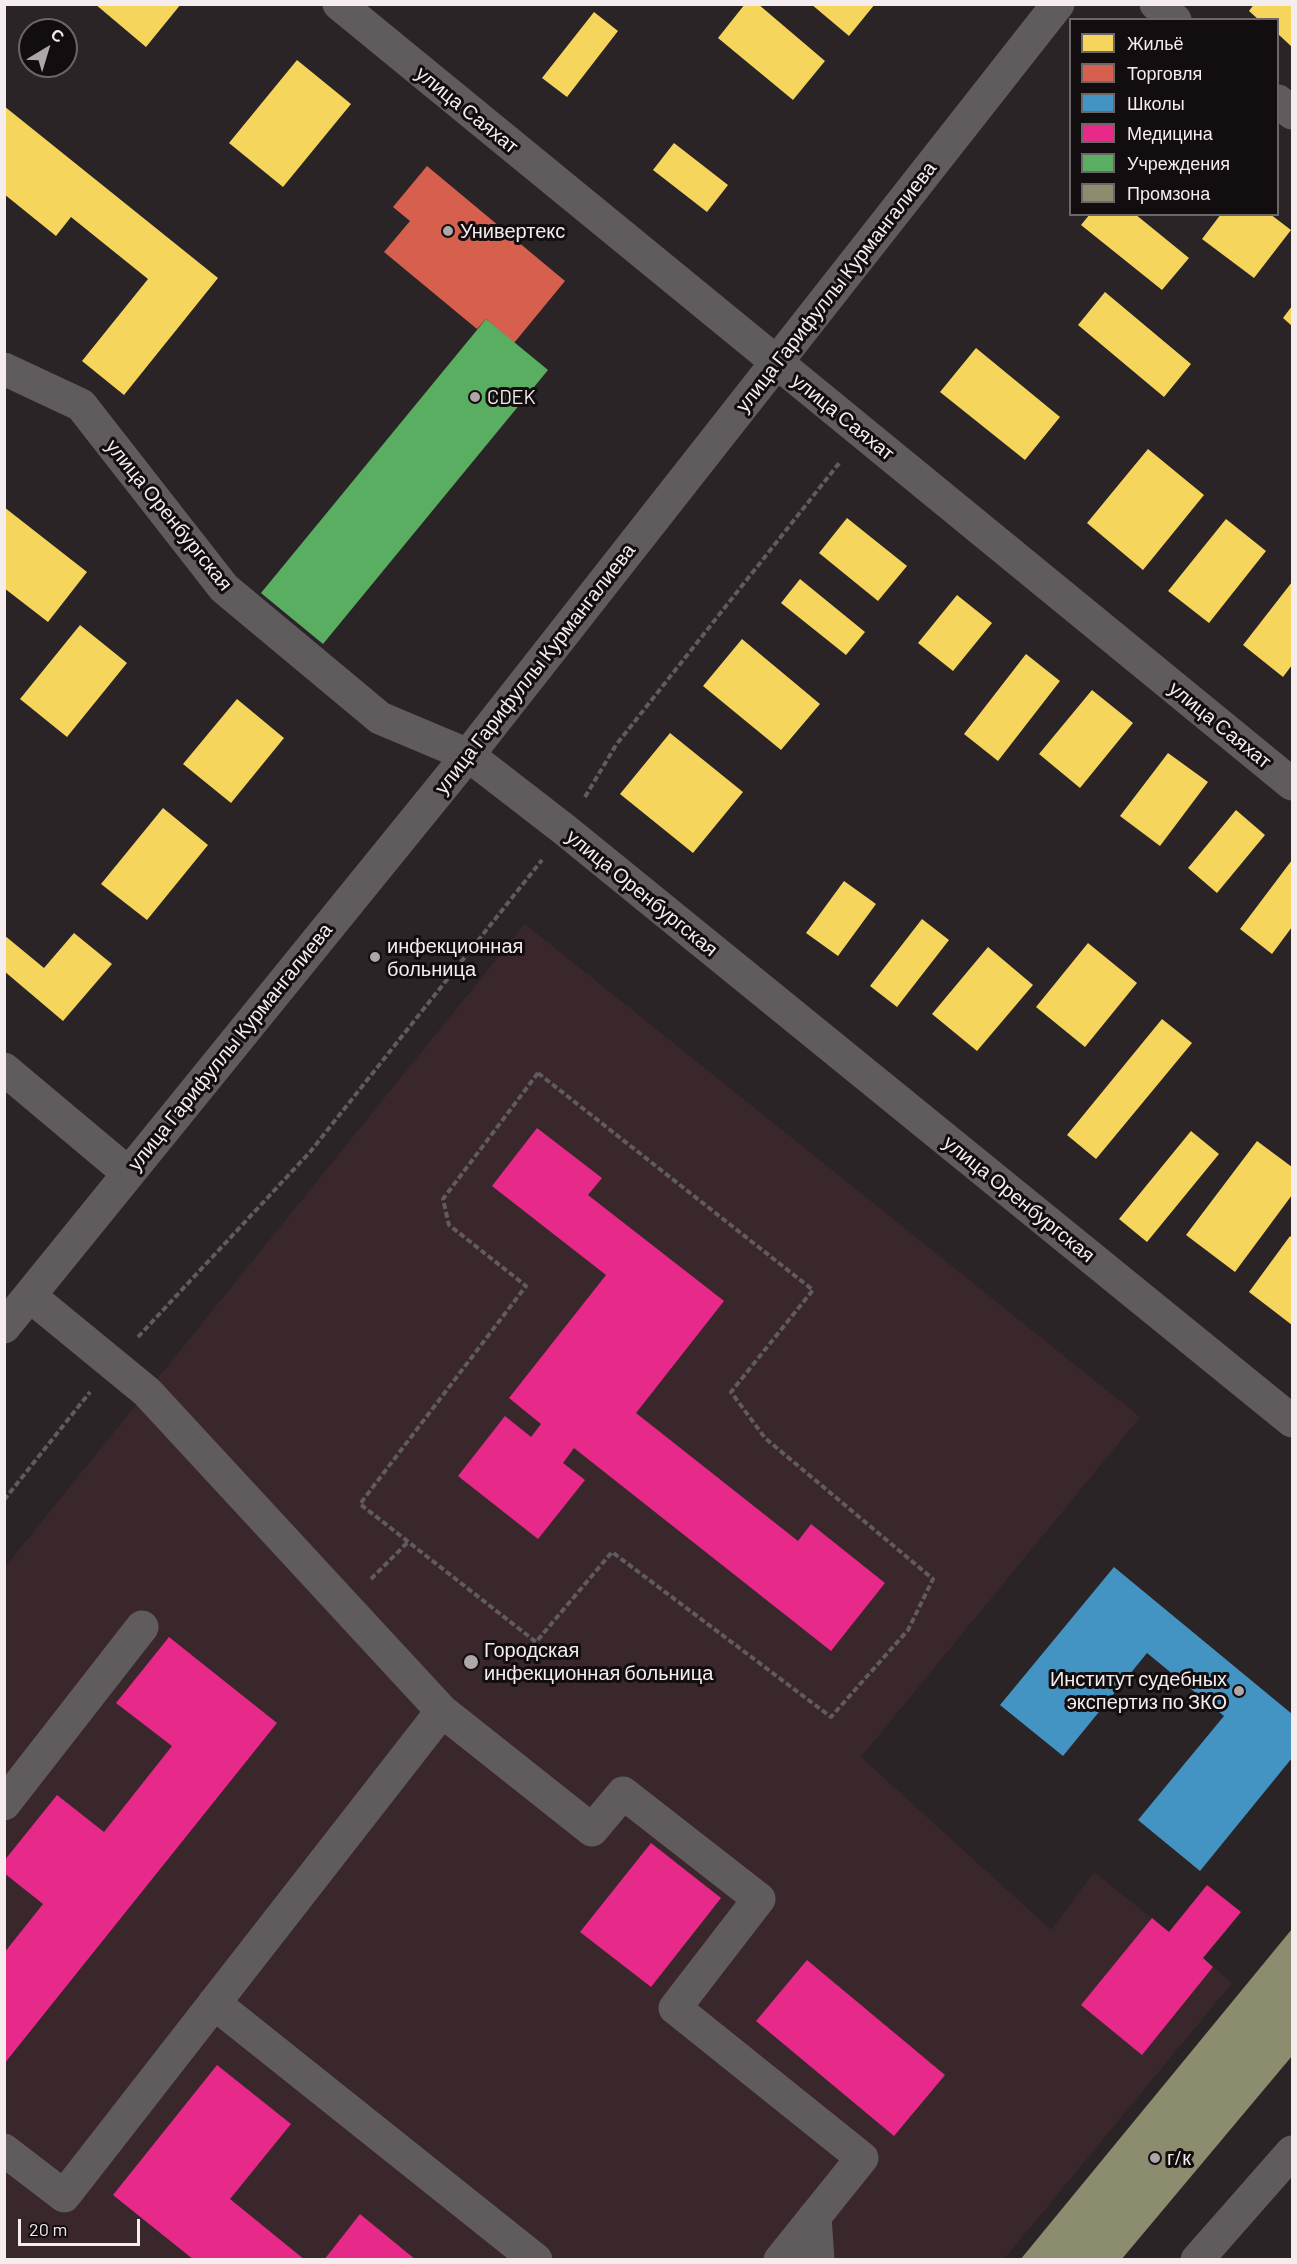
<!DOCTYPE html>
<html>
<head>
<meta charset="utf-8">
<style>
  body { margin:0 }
  #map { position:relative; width:1297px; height:2264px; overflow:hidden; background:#2b2426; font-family:Barlow,sans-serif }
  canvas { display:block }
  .frame { position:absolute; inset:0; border:6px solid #f5ecee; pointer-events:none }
  .legend { position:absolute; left:1069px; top:18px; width:210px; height:198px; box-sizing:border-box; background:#120d0e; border:2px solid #6d6668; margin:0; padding:8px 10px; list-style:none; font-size:18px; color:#f5ecee }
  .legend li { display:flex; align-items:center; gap:12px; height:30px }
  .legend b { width:30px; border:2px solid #6d6668 }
  .north { position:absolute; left:18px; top:18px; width:60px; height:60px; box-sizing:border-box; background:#120d0e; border:2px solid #6d6668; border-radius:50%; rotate:38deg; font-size:16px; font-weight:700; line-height:24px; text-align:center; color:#f5ecee }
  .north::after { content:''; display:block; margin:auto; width:21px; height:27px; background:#aea6a8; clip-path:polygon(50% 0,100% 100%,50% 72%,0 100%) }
  .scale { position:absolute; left:18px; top:2219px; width:122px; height:27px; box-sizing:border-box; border:3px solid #f5ecee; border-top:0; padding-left:8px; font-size:18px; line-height:21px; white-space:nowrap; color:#f5ecee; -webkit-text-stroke:4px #120d0e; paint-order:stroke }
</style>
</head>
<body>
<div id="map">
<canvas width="1297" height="2264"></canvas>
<div class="frame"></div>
<ul class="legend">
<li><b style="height:16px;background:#f6d55c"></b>Жильё</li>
<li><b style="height:16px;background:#d6604d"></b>Торговля</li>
<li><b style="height:16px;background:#4393c3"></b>Школы</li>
<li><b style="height:16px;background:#e7298a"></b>Медицина</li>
<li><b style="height:16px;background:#5aae61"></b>Учреждения</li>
<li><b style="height:16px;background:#8c8c6e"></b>Промзона</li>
</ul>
<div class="north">С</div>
<div class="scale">20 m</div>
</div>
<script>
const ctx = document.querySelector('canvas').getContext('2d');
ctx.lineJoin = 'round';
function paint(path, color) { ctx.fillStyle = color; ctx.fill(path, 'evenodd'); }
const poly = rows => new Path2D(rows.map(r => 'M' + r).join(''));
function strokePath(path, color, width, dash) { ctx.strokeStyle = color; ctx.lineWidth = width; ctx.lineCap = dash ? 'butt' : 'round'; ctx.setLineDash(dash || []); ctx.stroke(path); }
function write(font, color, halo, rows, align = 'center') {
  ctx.font = font + ' Barlow,sans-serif'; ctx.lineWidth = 6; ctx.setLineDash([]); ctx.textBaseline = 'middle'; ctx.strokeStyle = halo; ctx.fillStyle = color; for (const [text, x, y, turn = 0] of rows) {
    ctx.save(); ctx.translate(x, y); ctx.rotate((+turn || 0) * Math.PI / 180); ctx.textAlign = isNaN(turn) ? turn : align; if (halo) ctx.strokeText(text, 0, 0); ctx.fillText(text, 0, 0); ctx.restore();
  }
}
const built = poly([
  [525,924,1140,1417,861,1757,1051,1930,1094,1872,1169,1932,1207,1885,1241,1912,1203,1958,1232,1983,1004,2259,5,2260,5,1567]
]);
const homes = poly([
  [95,4,181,4,146,47],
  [745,4,758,4,825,61,793,100,718,38],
  [811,4,875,4,849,36],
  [1254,4,1292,4,1292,47,1278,34,1278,20,1259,20,1249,11],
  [594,12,618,31,567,97,542,78],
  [297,60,351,104,283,187,229,143],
  [4,106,218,278,124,395,82,361,148,279,71,217,56,236,4,194],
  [674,143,728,185,707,212,653,170],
  [1090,214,1135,214,1189,258,1162,290,1081,225],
  [1221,214,1270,214,1291,230,1254,278,1202,239],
  [1105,292,1191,364,1164,397,1078,325],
  [1292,306,1292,326,1283,318],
  [976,348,1060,417,1025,460,940,392],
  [1148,449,1204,495,1143,570,1087,523],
  [4,507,87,572,48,622,4,588],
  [847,518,907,566,878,601,819,553],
  [1226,519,1266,551,1209,623,1168,591],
  [800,579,865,632,846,655,781,603],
  [1292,582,1292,665,1283,677,1243,645],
  [957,595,992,623,953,671,918,643],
  [80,625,127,663,67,737,20,699],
  [742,639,820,704,781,750,703,686],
  [1026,654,1060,681,998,761,964,734],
  [1092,690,1133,723,1080,788,1039,754],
  [237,699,284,738,231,803,183,764],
  [670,733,743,792,693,853,620,794],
  [1168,753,1208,782,1160,846,1120,816],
  [163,808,208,845,147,920,101,884],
  [1236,810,1265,835,1217,893,1188,868],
  [1292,860,1292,927,1272,954,1240,929],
  [844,881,876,904,838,956,806,933],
  [922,919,949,940,897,1007,870,986],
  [74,933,112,964,63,1021,4,971,4,935,44,968],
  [1088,943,1137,983,1085,1047,1036,1007],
  [988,947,1033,985,977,1051,932,1014],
  [1162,1019,1192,1043,1096,1159,1067,1135],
  [1191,1131,1219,1154,1147,1242,1119,1219],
  [1257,1141,1292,1167,1292,1195,1235,1272,1186,1235],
  [1290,1236,1292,1238,1292,1325,1249,1292]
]);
const shops = poly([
  [427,166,565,281,514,343,486,319,477,329,384,252,410,221,393,207]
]);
const schools = poly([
  [1114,1567,1292,1714,1292,1758,1200,1871,1138,1820,1224,1716,1147,1653,1063,1756,1000,1705]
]);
const health = poly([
  [537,1128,602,1178,588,1195,724,1301,636,1413,798,1541,811,1524,885,1583,831,1651,574,1448,563,1463,585,1480,538,1539,458,1476,505,1416,531,1437,541,1424,509,1398,606,1275,492,1186],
  [169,1637,277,1723,4,2064,4,1953,43,1904,4,1873,4,1861,57,1795,104,1832,172,1746,116,1703],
  [651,1843,721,1898,651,1987,580,1932],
  [1207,1885,1241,1912,1203,1958,1213,1967,1142,2055,1081,2005,1152,1918,1169,1932],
  [807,1960,945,2075,894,2136,756,2021],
  [217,2065,291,2124,230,2199,305,2260,194,2260,113,2195],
  [360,2214,416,2260,324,2260]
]);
const public = poly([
  [486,319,548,370,323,644,261,593]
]);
const industry = poly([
  [1292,1929,1292,2056,1121,2260,1020,2260]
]);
const path = poly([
  [585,797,616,745,840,462],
  [538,1073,813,1290,731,1392,765,1438,933,1579,908,1630,831,1717,612,1552,536,1642,360,1504,526,1286,449,1225,443,1199,538,1073],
  [138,1337,310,1152,542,860],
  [4,1500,90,1392],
  [371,1579,408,1542]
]);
const minor = poly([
  [339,4,1292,784],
  [1156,4,1175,20],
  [1278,101,1292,113],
  [4,369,81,405,224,588,380,718,468,755,565,830,1292,1421],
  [4,1069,128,1173],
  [4,1327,468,755,1058,4],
  [442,1711,592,1830,623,1793,759,1899,675,2008,862,2158,780,2260],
  [4,1804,142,1627],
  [214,2003,536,2260],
  [4,2150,64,2196,442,1711,147,1392,30,1296],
  [815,2216,818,2260],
  [1197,2260,1292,2152]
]);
const markers = [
  [448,231,6,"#aea6a8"],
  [475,397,6,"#aea6a8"],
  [375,957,6,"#aea6a8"],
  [471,1662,8,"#aea6a8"],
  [1239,1691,6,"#aea6a8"],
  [1155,2158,6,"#aea6a8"]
];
const streetNames = [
  ["улица Саяхат",467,110,39],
  ["улица Гарифуллы Курмангалиева",836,287,-52],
  ["улица Саяхат",843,417,39],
  ["улица Оренбургская",169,515,51],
  ["улица Гарифуллы Курмангалиева",535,669,-52],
  ["улица Саяхат",1220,725,39],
  ["улица Оренбургская",642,893,39],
  ["улица Гарифуллы Курмангалиева",230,1047,-51],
  ["улица Оренбургская",1019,1199,39]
];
const poiNames = [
  ["Универтекс",460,231],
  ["CDEK",487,397],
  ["инфекционная",387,946],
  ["больница",387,969],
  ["Городская",484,1650],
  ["инфекционная больница",484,1673],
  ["Институт судебных",1227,1679,"right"],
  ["экспертиз по ЗКО",1227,1702,"right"],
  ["г/к",1167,2158]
];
paint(built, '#39272c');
paint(homes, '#f6d55c');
paint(shops, '#d6604d');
paint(schools, '#4393c3');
paint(health, '#e7298a');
paint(public, '#5aae61');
paint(industry, '#8c8c6e');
strokePath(path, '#605b5d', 4, [6, 3]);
strokePath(minor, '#605b5d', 33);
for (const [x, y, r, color] of markers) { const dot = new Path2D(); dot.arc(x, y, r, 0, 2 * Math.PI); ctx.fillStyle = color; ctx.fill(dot); strokePath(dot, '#120d0e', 2); }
write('20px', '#f5ecee', '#120d0e', streetNames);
write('20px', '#f5ecee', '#120d0e', poiNames, 'left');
</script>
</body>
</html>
